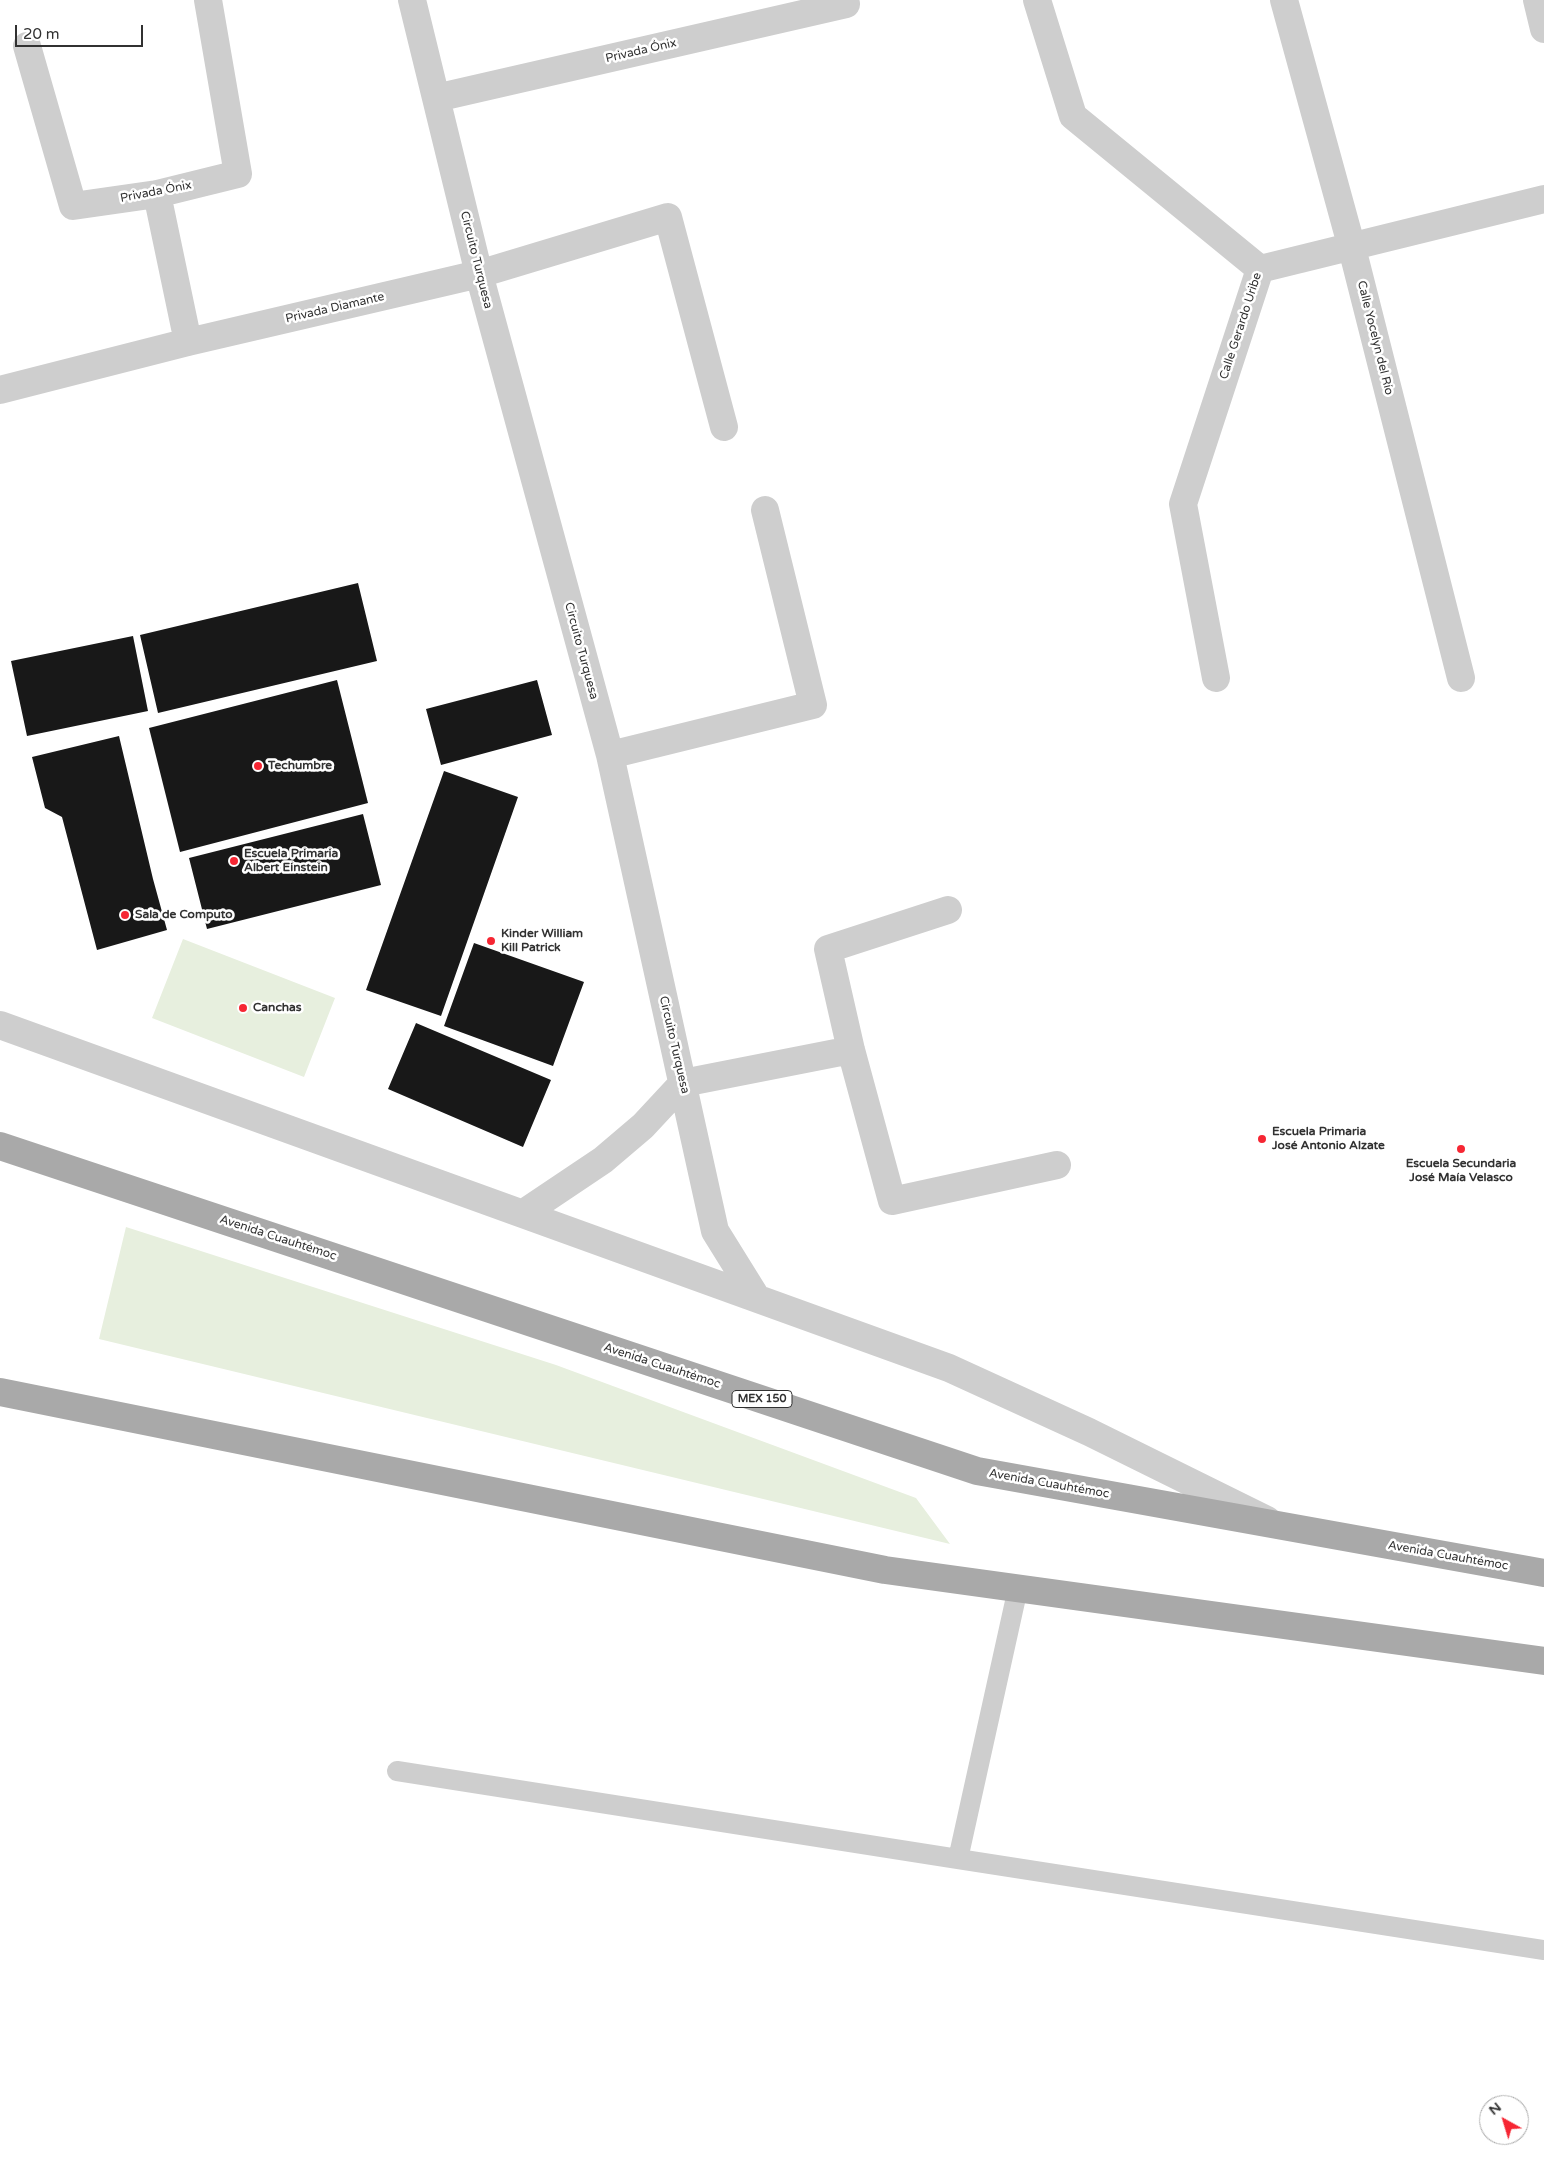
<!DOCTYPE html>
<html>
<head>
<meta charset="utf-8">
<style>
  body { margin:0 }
  #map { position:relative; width:1544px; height:2160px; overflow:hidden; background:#fff; font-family:"Varela Round",sans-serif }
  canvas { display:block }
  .north { position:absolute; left:1479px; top:2095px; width:50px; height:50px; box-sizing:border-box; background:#fff; border:1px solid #adadad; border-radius:50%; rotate:321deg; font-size:14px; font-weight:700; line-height:20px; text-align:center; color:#313131 }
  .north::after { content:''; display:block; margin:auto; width:18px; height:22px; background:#f62633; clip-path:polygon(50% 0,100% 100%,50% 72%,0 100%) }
  .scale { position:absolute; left:15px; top:25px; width:128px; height:22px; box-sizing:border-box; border:2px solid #313131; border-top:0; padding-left:6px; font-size:15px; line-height:18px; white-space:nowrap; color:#313131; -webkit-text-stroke:4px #fff; paint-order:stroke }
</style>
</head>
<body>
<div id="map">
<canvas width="1544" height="2160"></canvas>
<div class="north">N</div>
<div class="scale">20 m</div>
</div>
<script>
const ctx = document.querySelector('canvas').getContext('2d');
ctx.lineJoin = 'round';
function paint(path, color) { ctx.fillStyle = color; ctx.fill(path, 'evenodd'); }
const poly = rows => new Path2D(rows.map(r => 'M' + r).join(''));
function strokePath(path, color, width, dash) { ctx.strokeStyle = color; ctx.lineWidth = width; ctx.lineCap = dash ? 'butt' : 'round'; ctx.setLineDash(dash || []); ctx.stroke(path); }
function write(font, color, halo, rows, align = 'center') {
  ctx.font = font + ' "Varela Round",sans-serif'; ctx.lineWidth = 5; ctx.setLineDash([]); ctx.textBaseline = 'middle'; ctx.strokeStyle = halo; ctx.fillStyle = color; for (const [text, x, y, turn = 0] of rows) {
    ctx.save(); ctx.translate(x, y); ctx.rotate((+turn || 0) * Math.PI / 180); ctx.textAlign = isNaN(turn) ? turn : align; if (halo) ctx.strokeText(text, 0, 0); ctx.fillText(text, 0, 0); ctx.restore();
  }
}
const green = poly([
  [183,939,335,998,304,1077,152,1018],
  [126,1227,556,1365,916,1498,950,1544,99,1339]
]);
const building = poly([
  [358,583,377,661,158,713,140,635],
  [133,636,148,711,27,736,11,661],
  [337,680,368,803,180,852,149,728],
  [537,680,552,735,441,765,426,709],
  [119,736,153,879,167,930,97,950,62,817,45,808,32,757],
  [444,771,518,797,441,1016,366,990],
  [363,814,381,885,207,929,189,858],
  [474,943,584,982,553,1066,444,1026],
  [416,1023,551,1080,523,1147,388,1089]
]);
const service = poly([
  [1018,1588,958,1859,1544,1950],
  [397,1771,958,1859]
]);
const minor = poly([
  [412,0,479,274,610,755,715,1231,756,1297],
  [1037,0,1073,116,1260,269],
  [1284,0,1352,248,1461,678],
  [1537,0,1544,29],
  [27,46,73,206,157,194,238,174,208,0],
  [436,98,846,4],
  [157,194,188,342],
  [1260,269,1544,199],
  [0,390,188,342,479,274,668,217,724,427],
  [1216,678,1183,504,1260,269],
  [610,755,813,705,765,510],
  [948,910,828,949,851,1050,892,1201,1057,1165],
  [0,1025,949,1368,1089,1432,1267,1520],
  [524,1213,603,1160,643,1126,683,1083,851,1050]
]);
const primary = poly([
  [0,1146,977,1471,1544,1573],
  [0,1392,885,1570,1544,1661]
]);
const markers = [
  [258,766,5,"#f62633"],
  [234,861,5,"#f62633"],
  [125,915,5,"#f62633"],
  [491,941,5,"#f62633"],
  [243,1008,5,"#f62633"],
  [1262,1139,5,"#f62633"],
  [1461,1149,5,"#f62633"]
];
const shields = [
  [762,1399,60]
];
const shieldNames = [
  ["MEX 150",762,1399]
];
const streetNames = [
  ["Privada Ónix",641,51,-13],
  ["Privada Ónix",156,192,-11],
  ["Circuito Turquesa",476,260,76],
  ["Privada Diamante",335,308,-13],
  ["Calle Gerardo Uribe",1241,326,-72],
  ["Calle Yocelyn del Río",1375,338,76],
  ["Circuito Turquesa",581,651,75],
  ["Circuito Turquesa",674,1045,77],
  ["Avenida Cuauhtémoc",278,1238,18],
  ["Avenida Cuauhtémoc",662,1366,18],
  ["Avenida Cuauhtémoc",1049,1484,10],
  ["Avenida Cuauhtémoc",1448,1556,10]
];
const poiNames = [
  ["Techumbre",268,766],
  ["Escuela Primaria",244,854],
  ["Albert Einstein",244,868],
  ["Sala de Computo",135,915],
  ["Kinder William",501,934],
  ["Kill Patrick",501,948],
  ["Canchas",253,1008],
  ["Escuela Primaria",1272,1132],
  ["José Antonio Alzate",1272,1146],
  ["Escuela Secundaria",1461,1164,"center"],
  ["José Maía Velasco",1461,1178,"center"]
];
paint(green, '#e7efde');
paint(building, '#181818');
strokePath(service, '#cecece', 20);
strokePath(minor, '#cecece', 28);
strokePath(primary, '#a9a9a9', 28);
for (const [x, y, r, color] of markers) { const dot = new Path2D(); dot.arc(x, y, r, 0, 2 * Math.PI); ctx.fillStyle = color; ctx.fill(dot); strokePath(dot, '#fff', 2); }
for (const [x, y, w] of shields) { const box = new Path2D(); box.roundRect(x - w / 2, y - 8.5, w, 17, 4); ctx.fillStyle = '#fff'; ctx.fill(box); strokePath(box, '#313131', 1); }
write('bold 11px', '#313131', null, shieldNames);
write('12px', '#313131', '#fff', streetNames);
write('bold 12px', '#313131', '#fff', poiNames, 'left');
</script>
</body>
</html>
